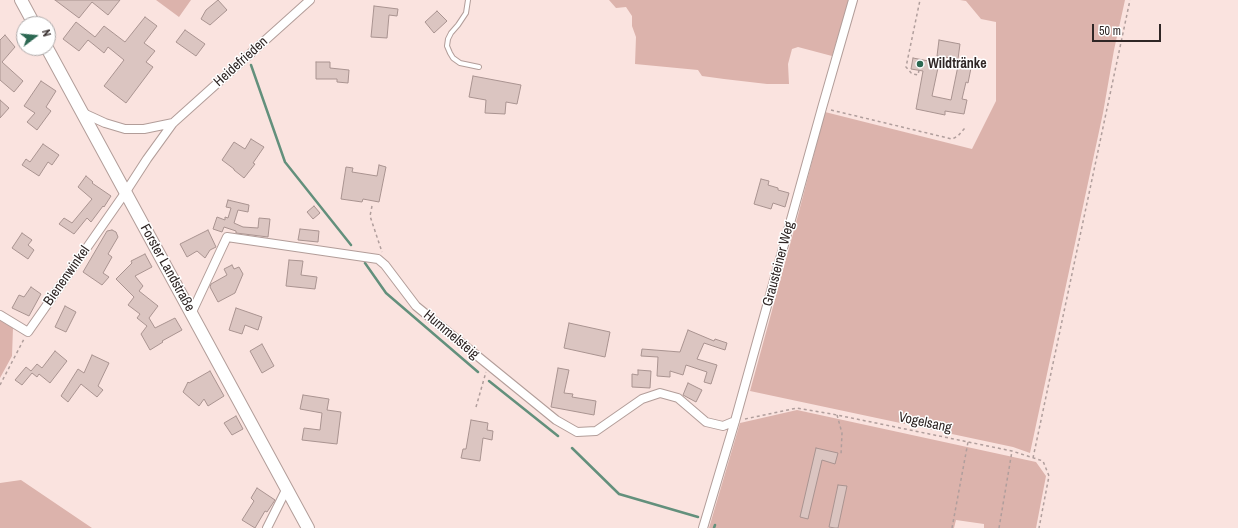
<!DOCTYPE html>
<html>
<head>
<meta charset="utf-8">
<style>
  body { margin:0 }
  #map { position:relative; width:1238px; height:528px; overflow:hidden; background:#fae3df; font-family:"Archivo Narrow",sans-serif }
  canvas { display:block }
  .north { position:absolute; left:16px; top:16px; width:40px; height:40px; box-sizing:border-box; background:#fff; border:1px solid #aca8a8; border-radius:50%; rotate:74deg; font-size:11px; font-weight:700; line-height:16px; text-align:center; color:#2f2625 }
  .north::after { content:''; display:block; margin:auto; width:14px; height:18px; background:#2c6852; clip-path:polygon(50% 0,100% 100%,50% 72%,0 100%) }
  .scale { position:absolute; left:1092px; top:24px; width:69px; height:18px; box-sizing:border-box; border:2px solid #2f2625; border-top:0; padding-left:5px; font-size:12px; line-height:14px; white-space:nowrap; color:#2f2625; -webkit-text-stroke:3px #fff; paint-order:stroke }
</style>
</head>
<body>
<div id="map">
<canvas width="1238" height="528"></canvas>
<div class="north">N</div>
<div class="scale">50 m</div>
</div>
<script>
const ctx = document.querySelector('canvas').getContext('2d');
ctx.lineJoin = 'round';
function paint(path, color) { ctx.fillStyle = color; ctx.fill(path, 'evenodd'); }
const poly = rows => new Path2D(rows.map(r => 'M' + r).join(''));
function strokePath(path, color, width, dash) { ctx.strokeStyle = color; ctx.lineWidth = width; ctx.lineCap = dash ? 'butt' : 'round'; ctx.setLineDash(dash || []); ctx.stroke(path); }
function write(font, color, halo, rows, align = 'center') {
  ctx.font = font + ' "Archivo Narrow",sans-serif'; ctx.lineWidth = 3; ctx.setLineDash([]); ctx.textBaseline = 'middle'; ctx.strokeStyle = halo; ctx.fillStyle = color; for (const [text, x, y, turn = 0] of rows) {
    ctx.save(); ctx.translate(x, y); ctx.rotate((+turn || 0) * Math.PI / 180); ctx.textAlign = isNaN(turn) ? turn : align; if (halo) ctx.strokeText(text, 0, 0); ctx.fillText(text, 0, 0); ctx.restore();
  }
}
const green = poly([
  [156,0,191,0,179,17],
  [609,0,849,0,832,56,798,47,792,49,788,64,789,84,767,84,724,79,702,76,698,70,635,64,636,37,632,26,632,16,626,7,616,8],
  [960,0,1125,0,1114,50,1103,113,1030,453,1013,447,750,391,797,219,825,112,972,149,996,101,996,22,981,19,966,1],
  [0,320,13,328,12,356,0,378],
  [797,410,1036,462,1046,476,1036,528,984,528,984,524,956,520,954,528,709,528,740,423],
  [21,480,92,528,0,528,0,483]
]);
const stream = poly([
  [251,65,285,162,351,245],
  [365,263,386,293,478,372],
  [489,381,558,436],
  [572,448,619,494,698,517],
  [714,528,715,525]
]);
const building = poly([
  [55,0,120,0,108,15,92,2,79,18,55,0],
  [218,0,227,10,210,25,201,19,206,10,218,0],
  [374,6,398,9,397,16,389,15,387,38,371,37,374,6],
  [437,11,447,21,434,33,425,22,437,11],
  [145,17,157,26,144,43,155,51,146,62,153,67,126,103,104,86,124,60,108,47,104,53,88,40,79,51,63,39,76,22,95,37,104,26,125,42,145,17],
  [185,30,205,44,196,56,176,42,185,30],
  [5,35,15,47,2,62,23,81,14,92,0,80,0,40,5,35],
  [939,40,960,44,958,59,937,56,939,40],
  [913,58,939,63,932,96,951,100,959,61,972,63,968,83,966,82,962,99,967,100,964,114,945,111,945,115,916,109,923,71,911,69,913,58],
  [316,62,330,62,330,68,349,70,348,83,337,82,337,79,316,79,316,62],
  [473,76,521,85,517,104,506,102,505,114,485,113,486,100,469,97,473,76],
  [41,81,56,91,46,107,51,111,37,130,27,122,35,113,24,106,41,81],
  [0,100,9,108,0,118,0,100],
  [251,139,264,147,253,163,255,164,244,178,234,170,234,169,222,160,234,142,245,149,251,139],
  [43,144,59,155,52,165,48,162,39,176,22,165,26,159,30,162,43,144],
  [379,165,386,167,379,202,363,199,362,202,341,199,346,167,353,168,352,172,377,176,379,165],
  [86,176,93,182,92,183,111,196,104,207,103,206,91,222,87,218,74,234,59,224,64,218,72,223,92,199,78,187,86,176],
  [761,179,769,181,768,185,778,188,778,190,789,193,785,207,773,203,771,209,754,204,761,179],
  [228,200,249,205,248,212,238,210,234,223,243,227,258,228,259,218,270,219,268,237,236,233,236,231,224,227,222,232,213,229,217,217,225,220,225,217,228,218,231,208,226,207,228,200],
  [314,206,320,213,313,219,307,212,314,206],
  [300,229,319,231,318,242,298,240,300,229],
  [112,230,116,232,118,237,108,254,112,257,103,273,109,277,102,285,83,272,107,231,112,230],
  [208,230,216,247,210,250,205,258,197,251,187,257,180,244,208,230],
  [22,233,32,240,28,245,34,250,28,259,12,248,22,233],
  [145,254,152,267,135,276,143,286,139,291,158,306,149,318,155,328,175,318,182,330,162,341,163,342,150,350,141,334,147,326,137,318,140,314,128,305,134,297,116,279,132,263,131,261,145,254],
  [289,260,303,261,301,275,317,277,315,289,286,286,289,260],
  [232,265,234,269,239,267,243,274,235,293,218,302,210,287,211,284,227,275,224,269,232,265],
  [31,287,41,294,29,316,12,308,19,295,24,297,31,287],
  [65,306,76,312,66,332,55,327,65,306],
  [236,308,262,317,258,330,245,325,242,334,229,330,236,308],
  [569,323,610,332,605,357,564,348,569,323],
  [688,330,714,341,715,339,727,343,725,350,704,343,697,359,717,365,711,384,704,382,707,372,686,365,683,375,670,371,670,377,657,376,658,357,641,356,642,349,680,352,688,330],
  [262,344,274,366,262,373,250,351,262,344],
  [55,351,67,361,50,383,39,374,37,377,32,373,22,385,15,380,26,367,31,371,37,364,42,368,55,351],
  [92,355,109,363,98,386,103,390,97,397,81,384,68,402,61,396,78,369,84,373,92,355],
  [558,368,569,370,564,393,573,394,572,397,596,401,594,415,551,407,558,368],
  [638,370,651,371,650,388,632,387,632,374,638,375,638,370],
  [210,371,224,396,208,406,204,399,199,406,183,392,188,382,189,383,210,371],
  [688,383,702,390,696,402,683,395,688,383],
  [303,395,329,399,327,410,341,412,337,444,302,440,304,428,320,430,322,413,300,409,303,395],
  [236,416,243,429,232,435,224,423,236,416],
  [471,420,488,423,487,430,493,431,492,440,483,438,480,461,461,458,463,449,466,449,471,420],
  [816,448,838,453,835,464,822,460,808,519,800,517,816,448],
  [838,485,847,486,838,528,835,528,829,527,838,485],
  [257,488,275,500,267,512,265,511,255,528,242,520,254,501,251,498,257,488]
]);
const path = poly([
  [919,70,918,75,912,74,906,67,920,0],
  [831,110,952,139,958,136,965,128],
  [372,206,370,216,382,252],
  [0,385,24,339],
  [476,407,486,372],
  [837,415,842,433,841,455],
  [745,419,797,408,837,415,1012,451,1043,461,1049,476,1039,528],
  [1033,458,1130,0],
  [952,528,968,442],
  [999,528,1012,451]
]);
const lane = poly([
  [468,0,466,13,458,25,451,33,448,39,447,46,450,53,453,58,460,63,479,67]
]);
const street = poly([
  [81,112,105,123,125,129,144,129,173,123],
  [192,312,227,237,378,259,385,265,416,306,556,420,577,432,596,431,642,399,660,393,678,398,706,422,723,426,735,421],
  [0,315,28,332,125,193,147,159,173,123,310,0],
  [267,528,287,488],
  [703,528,735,421,822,108,853,0]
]);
const secondary = poly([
  [21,0,34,24],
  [47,48,308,528]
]);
const markers = [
  [920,64,4,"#2c6852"]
];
const streetNames = [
  ["Heidefrieden",241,62,-42],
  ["Grausteiner Weg",779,264,-75],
  ["Forster Landstraße",167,268,61],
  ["Bienenwinkel",67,276,-55],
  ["Hummelsteig",451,335,40],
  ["Vogelsang",925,423,12]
];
const poiNames = [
  ["Wildtränke",928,64]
];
paint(green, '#dcb3ac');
strokePath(stream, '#63907c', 2.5);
paint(building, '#dbc5c1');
strokePath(building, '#a99390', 1);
strokePath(lane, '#b29d99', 6);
strokePath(street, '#b29d99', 10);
strokePath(secondary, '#b29d99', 14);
strokePath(path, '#b09e9c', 1.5, [3, 3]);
strokePath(lane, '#fff', 4);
strokePath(street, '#fff', 8);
strokePath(secondary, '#fff', 12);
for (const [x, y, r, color] of markers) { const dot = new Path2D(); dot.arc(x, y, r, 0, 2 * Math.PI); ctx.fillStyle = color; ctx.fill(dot); strokePath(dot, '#fff', 1.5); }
write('14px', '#2f2625', '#fff', streetNames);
write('bold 14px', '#2f2625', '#fff', poiNames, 'left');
</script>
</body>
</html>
